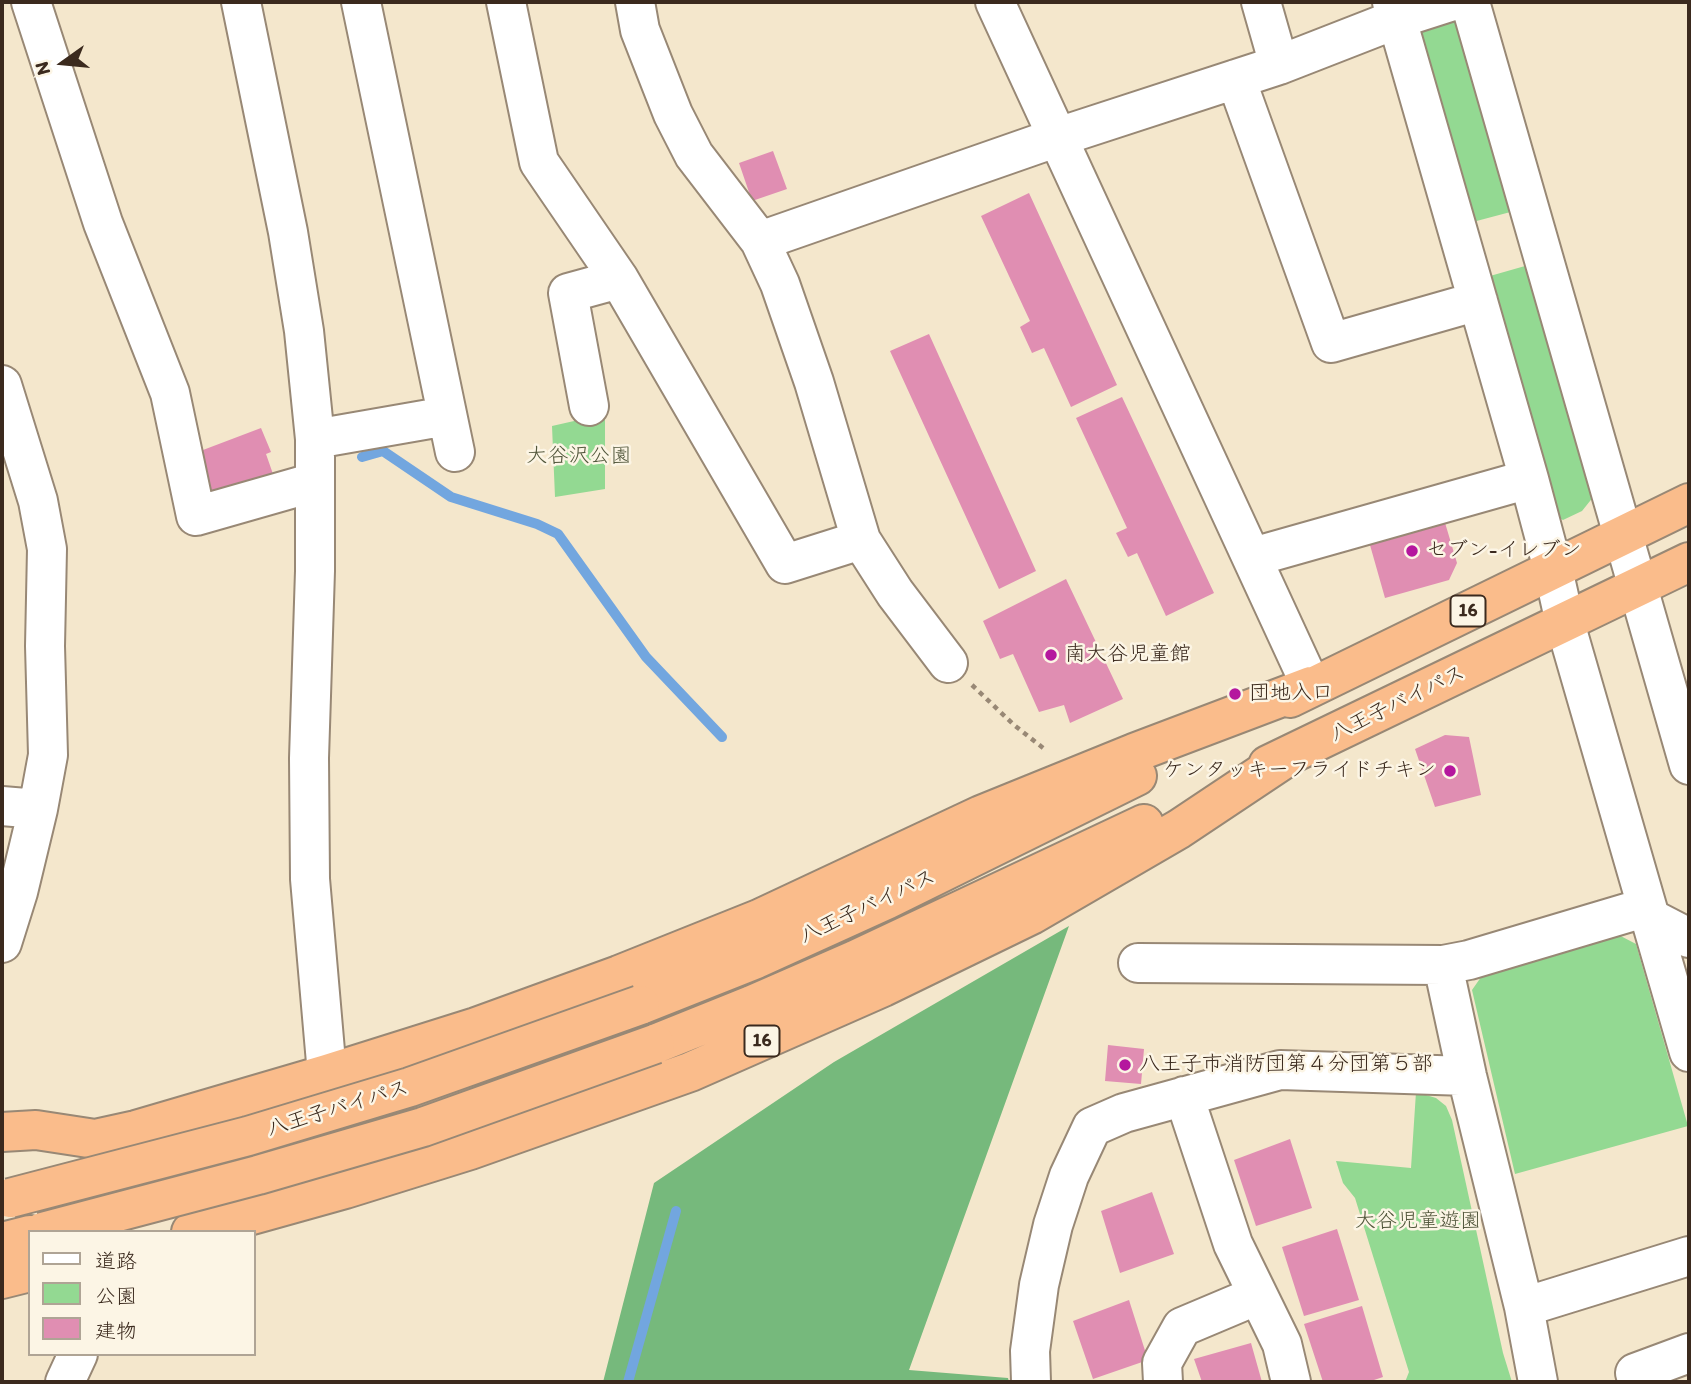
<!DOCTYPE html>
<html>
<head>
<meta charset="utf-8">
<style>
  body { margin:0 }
  #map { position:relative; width:1691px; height:1384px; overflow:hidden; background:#f4e7cc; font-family:Itim,"Klee One",sans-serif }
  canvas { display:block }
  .frame { position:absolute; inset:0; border:4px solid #3b2a1e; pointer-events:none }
  .legend { position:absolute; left:28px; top:1230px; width:228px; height:126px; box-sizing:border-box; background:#fcf5e5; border:2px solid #afa495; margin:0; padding:9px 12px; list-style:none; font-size:21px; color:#3b2a1e }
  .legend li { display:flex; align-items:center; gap:14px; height:35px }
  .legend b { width:35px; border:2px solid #afa495 }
  .north { position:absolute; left:28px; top:28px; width:70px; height:70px; -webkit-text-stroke:5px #fcf5e5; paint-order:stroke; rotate:255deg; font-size:19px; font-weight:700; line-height:28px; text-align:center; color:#3b2a1e }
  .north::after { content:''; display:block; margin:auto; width:24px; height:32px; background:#3b2a1e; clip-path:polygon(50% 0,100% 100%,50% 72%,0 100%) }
</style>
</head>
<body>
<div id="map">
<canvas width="1691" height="1384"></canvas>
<div class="frame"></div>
<ul class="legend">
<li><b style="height:9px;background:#fff"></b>道路</li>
<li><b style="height:19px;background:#93d992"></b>公園</li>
<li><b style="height:19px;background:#e08eb2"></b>建物</li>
</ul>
<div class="north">N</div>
</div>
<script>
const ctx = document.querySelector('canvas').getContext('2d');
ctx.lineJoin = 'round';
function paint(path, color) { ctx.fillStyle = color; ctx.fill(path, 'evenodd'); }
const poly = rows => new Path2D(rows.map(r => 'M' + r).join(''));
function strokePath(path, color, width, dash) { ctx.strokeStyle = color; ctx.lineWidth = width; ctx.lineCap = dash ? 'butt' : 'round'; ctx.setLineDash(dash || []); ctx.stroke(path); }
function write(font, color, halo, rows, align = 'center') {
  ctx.font = font + ' Itim,"Klee One",sans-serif'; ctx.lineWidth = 5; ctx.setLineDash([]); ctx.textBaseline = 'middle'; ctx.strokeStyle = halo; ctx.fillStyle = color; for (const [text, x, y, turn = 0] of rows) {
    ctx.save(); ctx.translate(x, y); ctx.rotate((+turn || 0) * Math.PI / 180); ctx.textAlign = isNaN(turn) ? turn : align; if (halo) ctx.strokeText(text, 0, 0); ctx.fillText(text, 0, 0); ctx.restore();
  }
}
const green = poly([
  [1401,2,1467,2,1598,491,1582,511,1563,520,1548,512],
  [1518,210,1532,264,1483,278,1469,223],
  [605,414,605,489,555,497,552,426],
  [1613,932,1636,944,1688,1126,1515,1174,1472,990,1486,970],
  [1416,1092,1436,1098,1446,1106,1452,1120,1503,1353,1512,1382,1405,1382,1409,1372,1355,1198,1343,1183,1336,1161,1411,1168]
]);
const forest = poly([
  [1069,926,909,1370,1008,1378,1009,1382,603,1382,654,1183,834,1062]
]);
const stream = poly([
  [362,457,383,451,451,497,537,524,558,534,646,657,722,737],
  [628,1382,676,1211]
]);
const building = poly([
  [773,151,787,189,752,201,739,163],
  [1029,193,1117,385,1071,407,1044,348,1032,353,1020,327,1030,321,981,216],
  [929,334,1036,571,999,589,890,351],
  [1122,397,1214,593,1166,616,1137,553,1128,557,1116,533,1127,528,1076,418],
  [261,428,271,452,266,454,273,474,211,498,196,456,203,453,203,450],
  [1443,516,1457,563,1449,580,1385,598,1368,538],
  [1066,579,1123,699,1070,723,1064,705,1039,712,1013,654,1000,659,983,621],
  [1445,735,1469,737,1481,795,1435,807,1415,749],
  [1108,1045,1144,1049,1141,1084,1105,1081],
  [1290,1139,1312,1208,1256,1226,1234,1160],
  [1152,1192,1174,1254,1120,1273,1101,1211],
  [1337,1229,1359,1300,1304,1316,1282,1247],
  [1129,1300,1148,1360,1093,1379,1073,1321],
  [1362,1306,1383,1377,1368,1382,1323,1382,1304,1324],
  [1251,1343,1262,1382,1202,1382,1194,1359]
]);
const path = poly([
  [972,685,1014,725,1047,751]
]);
const minor = poly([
  [31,2,103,223,170,393,196,516,315,482],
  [241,2,288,232,304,331,315,439,315,571,309,758,310,879,327,1074,344,1184],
  [361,2,455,452],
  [506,2,539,162,619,279,785,564,861,540],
  [635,2,640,30,673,114,694,155,760,241,780,284,814,382,861,540,895,593,948,663],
  [995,2,1311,686],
  [1261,2,1279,65],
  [1392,2,1529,479,1553,569,1565,623,1689,1052],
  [1470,2,1689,765],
  [1236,79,1331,343,1478,301],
  [760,241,1058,137,1279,65,1397,19,1450,2],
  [2,385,38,501,47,549,45,646,48,755,38,809,18,892,2,943],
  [589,406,568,293,619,279],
  [315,439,447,416],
  [1253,557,1529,479],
  [2,806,38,809],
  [1650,918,1689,938],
  [1138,963,1443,965,1469,960,1647,907],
  [1443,965,1467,1076,1524,1307,1538,1382],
  [1184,1096,1233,1244,1282,1344,1291,1382],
  [1524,1307,1689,1256],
  [65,1382,78,1354],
  [1031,1382,1030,1351,1039,1285,1053,1225,1069,1176,1092,1127,1124,1113,1280,1070,1467,1076],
  [1163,1382,1162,1363,1182,1327,1258,1295],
  [1638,1382,1635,1373,1689,1353]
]);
const highway = poly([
  [1290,698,1689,503],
  [1268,765,1689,562],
  [640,1005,756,959,886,900,1137,776],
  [655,1044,752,1005,855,960,1144,824],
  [2,1132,36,1130,95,1139,136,1130,327,1074,476,1027,619,975,759,919,981,815,1134,753,1311,686],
  [191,1232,345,1189,470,1150,690,1072,883,987,1031,915,1179,829,1290,755],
  [2,1242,30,1235],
  [2,1279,30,1272]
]);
const highwayBridge = poly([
  [10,1198,248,1136,410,1087,640,1005],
  [42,1232,258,1175,423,1127,655,1044]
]);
const markers = [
  [1412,551,7,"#b5179e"],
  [1051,655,7,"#b5179e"],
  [1235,694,7,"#b5179e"],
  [1450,771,7,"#b5179e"],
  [1125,1065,7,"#b5179e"]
];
const shields = [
  [1468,611,35],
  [762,1041,35]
];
const shieldNames = [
  ["16",1468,611],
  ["16",762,1041]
];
const parkNames = [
  ["大谷沢公園",579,457],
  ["大谷児童遊園",1418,1222]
];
const poiNames = [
  ["セブン-イレブン",1426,551],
  ["南大谷児童館",1065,655],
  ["団地入口",1249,694],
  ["ケンタッキーフライドチキン",1436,771,"right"],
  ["八王子市消防団第４分団第５部",1139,1065]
];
const streetNames = [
  ["八王子バイパス",1398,704,-26],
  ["八王子バイパス",868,907,-25],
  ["八王子バイパス",338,1109,-17]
];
paint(green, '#93d992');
paint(forest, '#76b97c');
strokePath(stream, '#72a6df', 10);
paint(building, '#e08eb2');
strokePath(minor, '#988875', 42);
strokePath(highway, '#988875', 42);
strokePath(path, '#988875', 4.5, [5, 5]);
strokePath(minor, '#fff', 38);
strokePath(highway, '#fabc8b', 38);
strokePath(highwayBridge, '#988875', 42, []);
strokePath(highwayBridge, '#fabc8b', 38);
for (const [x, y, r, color] of markers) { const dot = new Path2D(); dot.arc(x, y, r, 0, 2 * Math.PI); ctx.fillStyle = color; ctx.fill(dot); strokePath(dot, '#fcf5e5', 2.5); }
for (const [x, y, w] of shields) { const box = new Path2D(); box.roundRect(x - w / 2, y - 15.5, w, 31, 5); ctx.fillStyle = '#fcf5e5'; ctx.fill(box); strokePath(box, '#3b2a1e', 2); }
write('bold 19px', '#3b2a1e', null, shieldNames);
write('21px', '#51563b', '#fcf5e5', parkNames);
write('21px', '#3b2a1e', '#fcf5e5', poiNames, 'left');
write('21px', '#3b2a1e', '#fcf5e5', streetNames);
</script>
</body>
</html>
